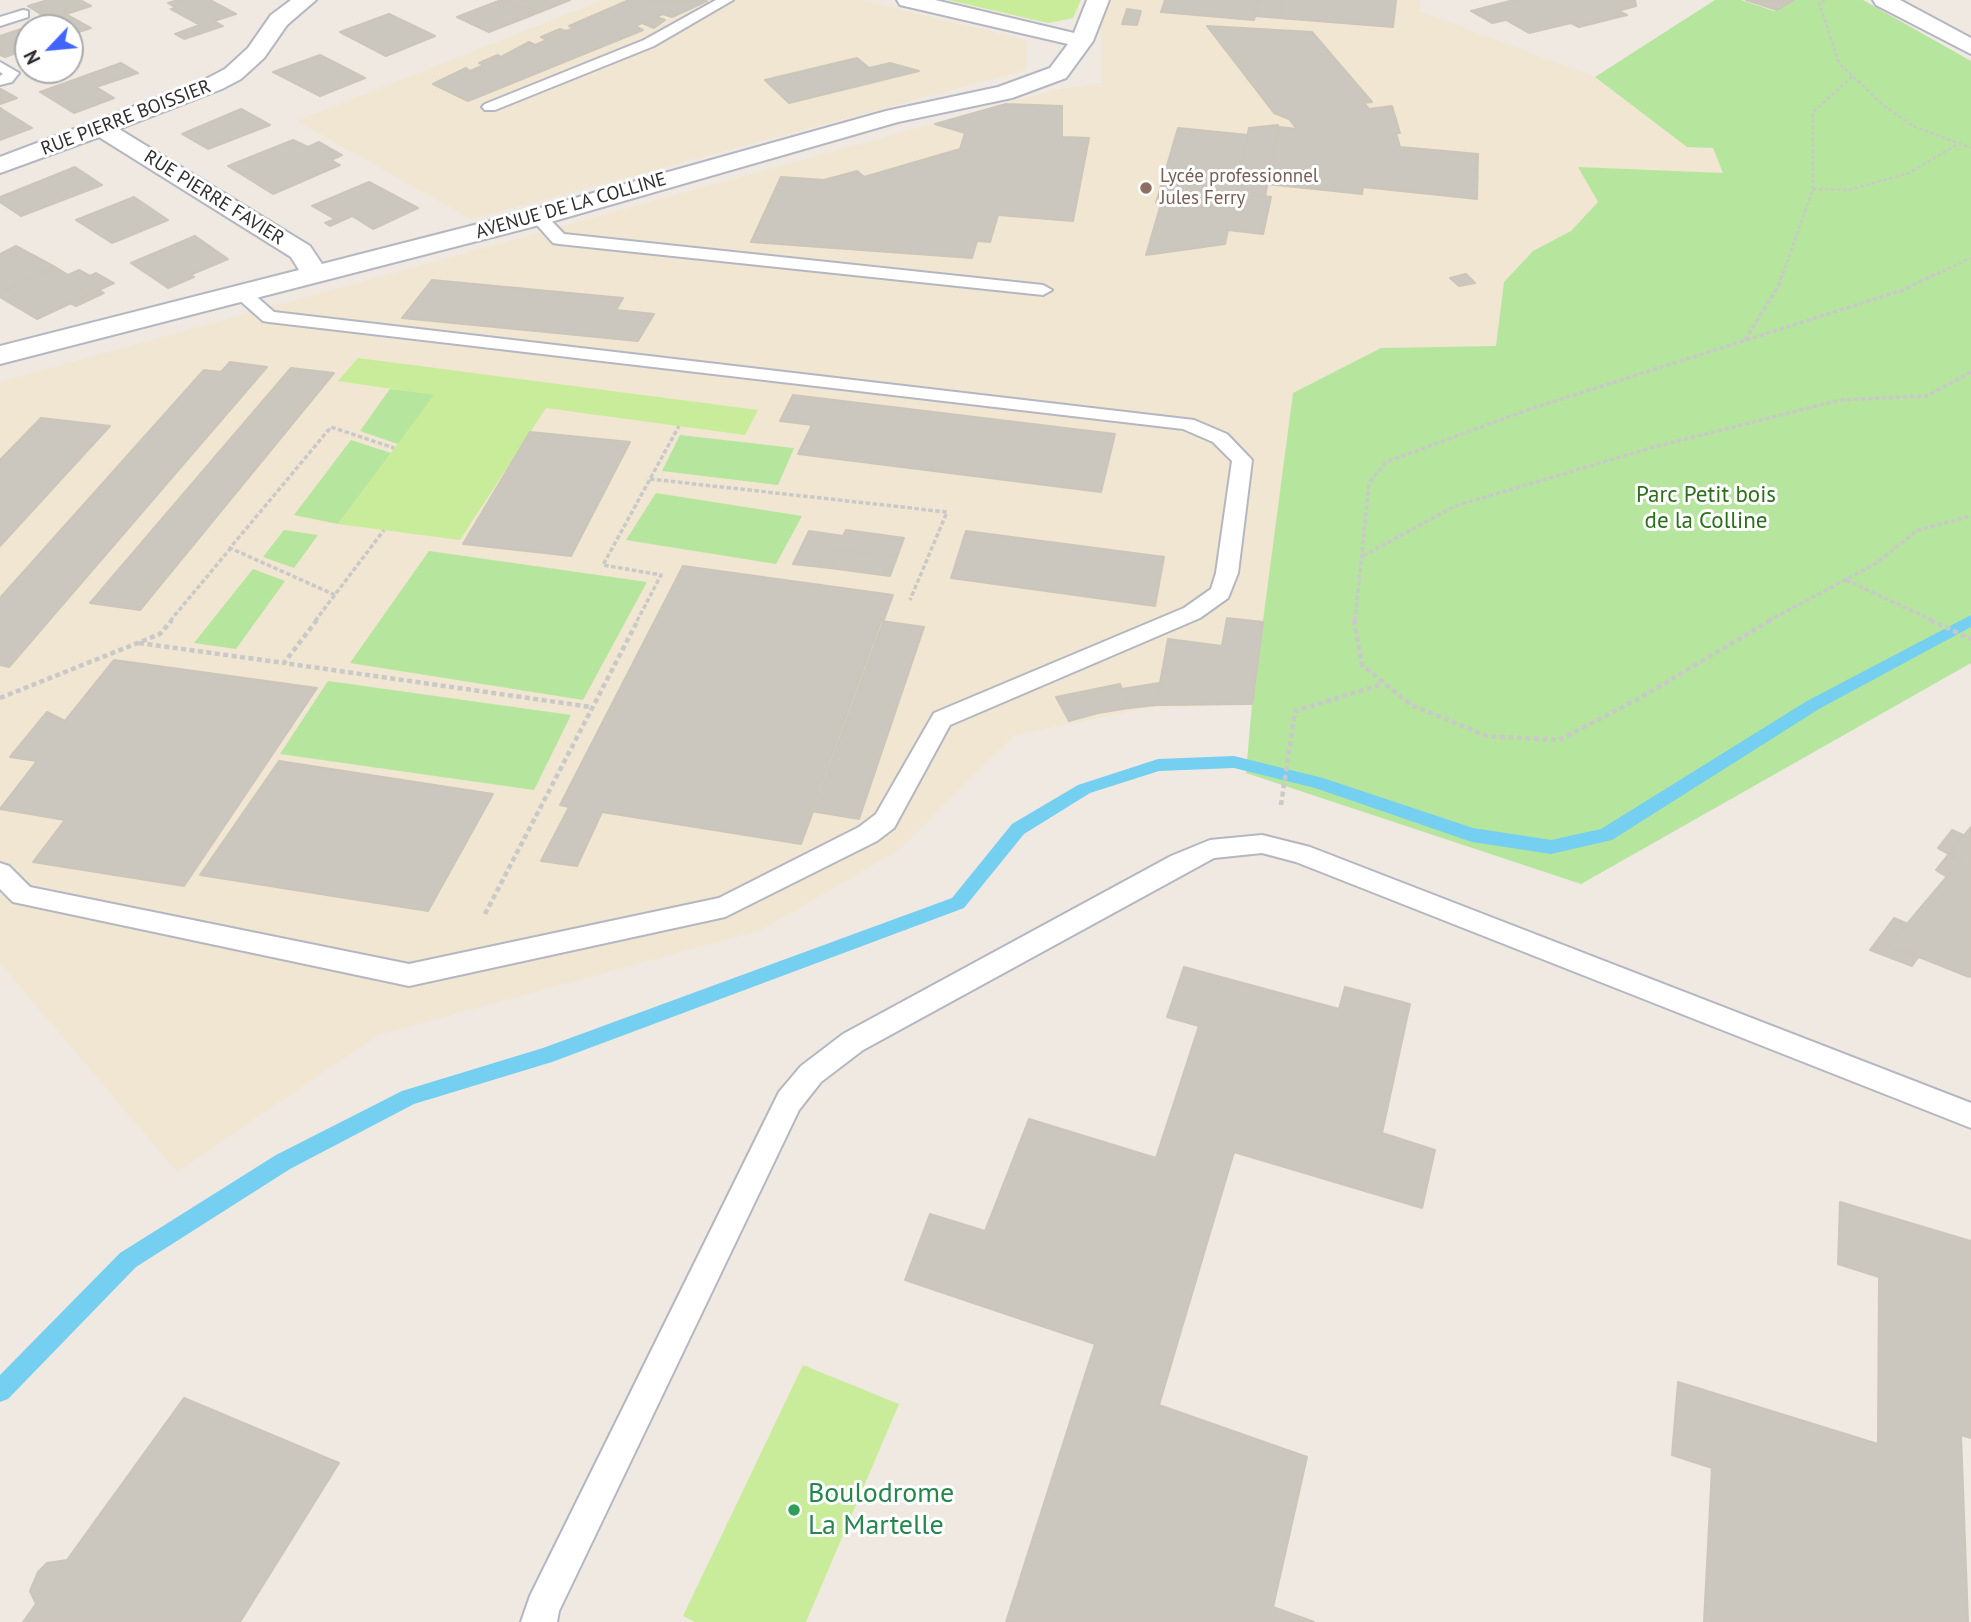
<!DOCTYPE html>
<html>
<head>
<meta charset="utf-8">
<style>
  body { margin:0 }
  #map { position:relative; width:1971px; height:1622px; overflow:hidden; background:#efe9e1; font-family:"PT Sans",sans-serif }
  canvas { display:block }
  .north { position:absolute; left:14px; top:14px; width:70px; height:70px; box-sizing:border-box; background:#fff; border:2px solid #ababab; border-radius:50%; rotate:244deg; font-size:19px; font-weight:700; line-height:28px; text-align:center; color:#2e2e2e }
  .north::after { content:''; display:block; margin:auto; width:24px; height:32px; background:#4264fb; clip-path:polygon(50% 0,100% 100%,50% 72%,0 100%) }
</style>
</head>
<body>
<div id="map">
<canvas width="1971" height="1622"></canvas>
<div class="north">N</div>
</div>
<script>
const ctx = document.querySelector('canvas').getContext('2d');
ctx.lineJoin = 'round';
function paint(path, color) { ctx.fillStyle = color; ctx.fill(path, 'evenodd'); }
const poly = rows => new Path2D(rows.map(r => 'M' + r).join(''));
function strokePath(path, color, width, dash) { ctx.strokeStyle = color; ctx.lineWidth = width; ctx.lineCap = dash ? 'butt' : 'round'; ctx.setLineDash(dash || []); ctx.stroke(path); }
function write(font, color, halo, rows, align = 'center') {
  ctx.font = font + ' "PT Sans",sans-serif'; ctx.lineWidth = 6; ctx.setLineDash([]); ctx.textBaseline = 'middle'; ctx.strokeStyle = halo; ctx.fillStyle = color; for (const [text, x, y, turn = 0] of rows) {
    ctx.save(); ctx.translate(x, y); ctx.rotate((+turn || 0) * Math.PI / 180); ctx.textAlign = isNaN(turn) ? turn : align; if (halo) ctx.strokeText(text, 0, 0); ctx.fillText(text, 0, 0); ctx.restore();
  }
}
const education = poly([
  [603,0,861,0,1026,40,1026,70,471,219,297,121],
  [1110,0,1420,0,1419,11,1595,77,1687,147,1713,148,1724,174,1579,168,1599,202,1571,231,1533,251,1504,282,1496,346,1381,348,1293,393,1252,704,1148,708,1015,735,900,849,761,930,378,1035,177,1172,0,963,0,382,1055,90,1102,83,1101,23]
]);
const green = poly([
  [1715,0,1741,0,1774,11,1795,0,1863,0,1971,61,1971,663,1581,884,1246,773,1252,704,1293,393,1381,348,1496,346,1504,282,1533,251,1571,231,1598,202,1578,167,1723,173,1713,148,1687,147,1595,77],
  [390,389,435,394,398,444,360,431],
  [680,435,794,448,778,485,662,471],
  [351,440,391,453,338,524,294,515],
  [656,493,802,516,776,564,626,540],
  [284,530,318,535,294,568,263,557],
  [429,551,647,582,583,700,350,663],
  [253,569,285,581,236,649,194,643],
  [328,681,571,715,534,790,280,754]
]);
const pitch = poly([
  [948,0,1081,0,1073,18,1048,23],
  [358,358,758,410,745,435,546,408,460,540,338,524,434,395,338,381],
  [803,1365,899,1404,806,1622,695,1622,683,1616]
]);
const stream = poly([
  [1971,615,1971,627,1819,709,1612,840,1551,854,1472,842,1315,788,1234,768,1159,771,1090,793,1024,834,964,908,552,1062,414,1104,290,1169,136,1267,8,1399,0,1402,0,1375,120,1253,276,1155,402,1091,543,1048,952,898,1012,824,1078,785,1158,759,1234,756,1323,778,1473,828,1551,840,1601,829,1807,701,1971,615]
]);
const building = poly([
  [48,0,80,0,91,6,66,14,42,15,28,6,48,0],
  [178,0,210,0,236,14,214,21,223,26,184,39,175,34,200,25,171,9,176,8,168,3,178,0],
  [501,0,535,14,489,32,457,17,501,0],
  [503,0,570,0,535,14,503,0],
  [629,0,707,1,672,17,663,14,656,17,665,20,654,28,642,23,635,26,643,30,468,101,433,84,466,68,470,71,484,65,479,63,498,55,501,57,529,42,535,45,547,40,541,37,560,29,566,31,574,28,569,26,629,0],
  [1165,0,1259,0,1254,20,1161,12,1165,0],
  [1259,0,1283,0,1279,18,1255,16,1259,0],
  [1283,0,1396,0,1393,27,1279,18,1283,0],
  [1514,0,1635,0,1636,6,1618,11,1627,15,1579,27,1571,23,1529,33,1506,20,1492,23,1471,11,1514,0],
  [1746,0,1794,0,1777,10,1746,0],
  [1127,9,1141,11,1137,25,1122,24,1127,9],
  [66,14,91,28,70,35,70,28,28,28,28,49,5,57,0,55,0,36,66,14],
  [389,14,435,36,386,56,340,32,389,14],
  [1207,26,1312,32,1372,102,1364,103,1369,109,1392,106,1400,133,1396,133,1400,147,1478,154,1477,199,1363,187,1362,194,1267,184,1279,127,1297,129,1289,119,1274,113,1207,26],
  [320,55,365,78,320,96,273,72,320,55],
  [857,58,869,68,890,63,919,71,789,103,765,80,857,58],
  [121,63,138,73,96,87,114,98,74,113,40,92,121,63],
  [0,89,1,89,17,98,0,104,0,89],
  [1006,104,1062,106,1062,137,1089,138,1073,221,998,215,990,242,977,241,972,258,751,242,781,177,824,180,857,171,864,177,960,149,965,133,935,124,1006,104],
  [0,108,32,128,0,140,0,108],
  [241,109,270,125,208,149,182,134,241,109],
  [1278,125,1265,197,1236,193,1249,128,1278,125],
  [1178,128,1248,135,1236,193,1271,197,1263,234,1228,230,1225,244,1146,255,1161,204,1156,203,1178,128],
  [293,140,308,147,319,142,342,155,331,160,340,165,273,194,228,166,293,140],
  [75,167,102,185,21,216,0,202,0,197,75,167],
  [369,182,418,208,373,229,352,216,330,226,325,223,335,219,312,206,369,182],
  [134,197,168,220,112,243,76,220,134,197],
  [195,236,228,259,190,275,194,277,168,288,131,263,195,236],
  [16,246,55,267,0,293,0,254,16,246],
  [55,267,68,275,79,270,90,276,96,273,114,283,37,319,0,297,0,293,55,267],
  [1466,274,1475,283,1459,286,1450,278,1466,274],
  [432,280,623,298,616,310,654,314,638,341,402,318,432,280],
  [99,290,104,293,76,306,70,303,99,290],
  [230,362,267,367,9,667,0,665,0,598,204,370,221,372,230,362],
  [291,368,334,373,140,610,90,603,291,368],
  [793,395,1115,434,1101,492,798,454,812,425,780,421,793,395],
  [41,418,110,426,0,546,0,460,41,418],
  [530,432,630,442,571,556,463,544,530,432],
  [846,530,904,538,897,557,837,550,830,568,793,564,809,531,843,536,846,530],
  [966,531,1164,557,1155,606,951,578,966,531],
  [837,550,897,557,890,576,830,568,837,550],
  [683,566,893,595,801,844,602,812,577,866,541,861,569,807,560,805,683,566],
  [1227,618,1263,622,1252,704,1156,705,1168,639,1222,646,1227,618],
  [881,621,924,627,859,819,811,811,881,621],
  [114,660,317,688,184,886,33,862,65,820,0,809,37,761,10,757,47,712,65,721,114,660],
  [1159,683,1156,705,1129,708,1122,689,1159,683],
  [1120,684,1129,708,1098,713,1069,721,1056,697,1120,684],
  [279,761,493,794,428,911,200,875,279,761],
  [1971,827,1971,976,1969,977,1889,945,1961,860,1949,854,1971,827],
  [1952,830,1963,835,1949,854,1938,848,1952,830],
  [1949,854,1961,860,1947,877,1936,870,1949,854],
  [1894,918,1908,924,1889,945,1919,956,1912,966,1870,950,1894,918],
  [1184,967,1339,1009,1345,987,1410,1004,1382,1133,1435,1150,1422,1208,1234,1152,1159,1405,1307,1457,1273,1607,1314,1622,1006,1622,1095,1344,905,1280,930,1214,985,1231,1029,1119,1156,1158,1199,1026,1167,1017,1184,967],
  [1840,1202,1971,1241,1971,1438,1961,1435,1968,1622,1704,1622,1712,1468,1672,1455,1678,1382,1878,1444,1879,1277,1838,1264,1840,1202],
  [184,1398,339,1463,240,1622,23,1622,36,1604,30,1591,38,1572,47,1563,67,1560,184,1398]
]);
const pathFar2 = poly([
  [1825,0,1819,3,1839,63,1883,105,1913,126,1971,148],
  [1813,189,1813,112,1853,76],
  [1783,274,1813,189,1849,190,1909,173,1958,144],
  [1937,274,1971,258]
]);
const pathFar1 = poly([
  [1745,340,1779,285,1783,272],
  [650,479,947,512,910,600],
  [1363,556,1455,506,1654,447,1840,400,1927,396,1971,372],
  [1846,580,1934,621],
  [335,595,230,548,331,427,394,448],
  [170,621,230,549],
  [315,621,384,530],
  [637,621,661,575,603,565,679,426],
  [1355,621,1369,483,1386,462,1530,409,1903,290,1940,272],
  [1768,621,1875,564,1918,530,1971,516]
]);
const path = poly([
  [317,620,284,663,591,707],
  [1354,620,1362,665,1411,705,1487,736,1559,740,1638,699,1771,620],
  [1930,620,1971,639],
  [139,643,284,663],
  [0,698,160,634,172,620],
  [1281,805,1295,711,1383,684],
  [485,914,638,620]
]);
const service = poly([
  [716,0,733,0,654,46,495,110,485,110,482,107,485,104,644,40,716,0],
  [23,10,28,11,28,17,0,26,0,17,23,10],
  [0,62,19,73,12,82,0,85,0,76,3,74,0,72,0,62],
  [538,212,544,213,564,234,1043,285,1052,290,1043,295,559,244,553,243,530,217,538,212],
  [243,289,249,290,274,312,1194,420,1227,434,1252,460,1238,573,1228,598,1200,618,950,725,894,828,877,841,725,917,409,986,13,902,0,889,0,863,9,866,30,887,409,964,719,898,859,827,876,814,934,713,1184,608,1211,589,1216,573,1232,461,1213,442,1183,429,269,322,263,321,237,298,234,294,243,289],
  [1262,835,1310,847,1971,1103,1971,1128,1296,862,1262,853,1214,858,863,1050,821,1082,799,1110,559,1611,557,1622,521,1622,530,1596,779,1092,801,1066,843,1034,1171,856,1210,840,1262,835]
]);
const minor = poly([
  [291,0,316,0,287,25,264,58,241,79,222,89,119,129,310,246,322,264,529,211,886,111,998,87,1050,68,1068,44,900,5,897,0,935,0,1074,33,1087,0,1109,0,1093,41,1066,78,1012,98,898,122,547,223,0,364,0,346,299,270,291,257,99,137,0,173,0,157,206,79,225,69,248,48,271,15,291,0],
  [1873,0,1900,0,1971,38,1971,54,1876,5,1873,0]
]);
const markers = [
  [1146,188,7,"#8d6e63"],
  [794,1510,7,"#2e9e5b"]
];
const farStreetnames = [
  ["RUE PIERRE BOISSIER",126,118,-21],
  ["RUE PIERRE FAVIER",214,198,32],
  ["AVENUE DE LA COLLINE",571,206,-16]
];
const farEducationnames = [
  ["Lycée professionnel",1160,177],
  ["Jules Ferry",1160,199]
];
const parkNames = [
  ["Parc Petit bois",1706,495],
  ["de la Colline",1706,521]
];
const nearLeisurenames = [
  ["Boulodrome",808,1494],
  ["La Martelle",808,1526]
];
paint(education, '#f0e6d1');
paint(green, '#b6e59e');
paint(pitch, '#c9ec9a');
paint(stream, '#75cff0');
paint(building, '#cbc7bf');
strokePath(building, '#cbc5ba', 2);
strokePath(service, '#b4b7c1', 4);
strokePath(minor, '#b4b7c1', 4);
strokePath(pathFar2, '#c9c9c9', 2.5, [3.5, 2.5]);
strokePath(pathFar1, '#c9c9c9', 3.5, [4.5, 2.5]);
strokePath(path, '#c9c9c9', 4.5, [5, 3.5]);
paint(service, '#fff');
paint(minor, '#fff');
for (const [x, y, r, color] of markers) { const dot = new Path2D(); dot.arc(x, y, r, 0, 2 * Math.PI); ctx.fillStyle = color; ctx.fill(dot); strokePath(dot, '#fff', 2.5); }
write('19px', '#2e2e2e', '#fff', farStreetnames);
write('19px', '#785e54', '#fff', farEducationnames, 'left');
write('23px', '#2c6e1b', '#fff', parkNames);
write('28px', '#27864d', '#fff', nearLeisurenames, 'left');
</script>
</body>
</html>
